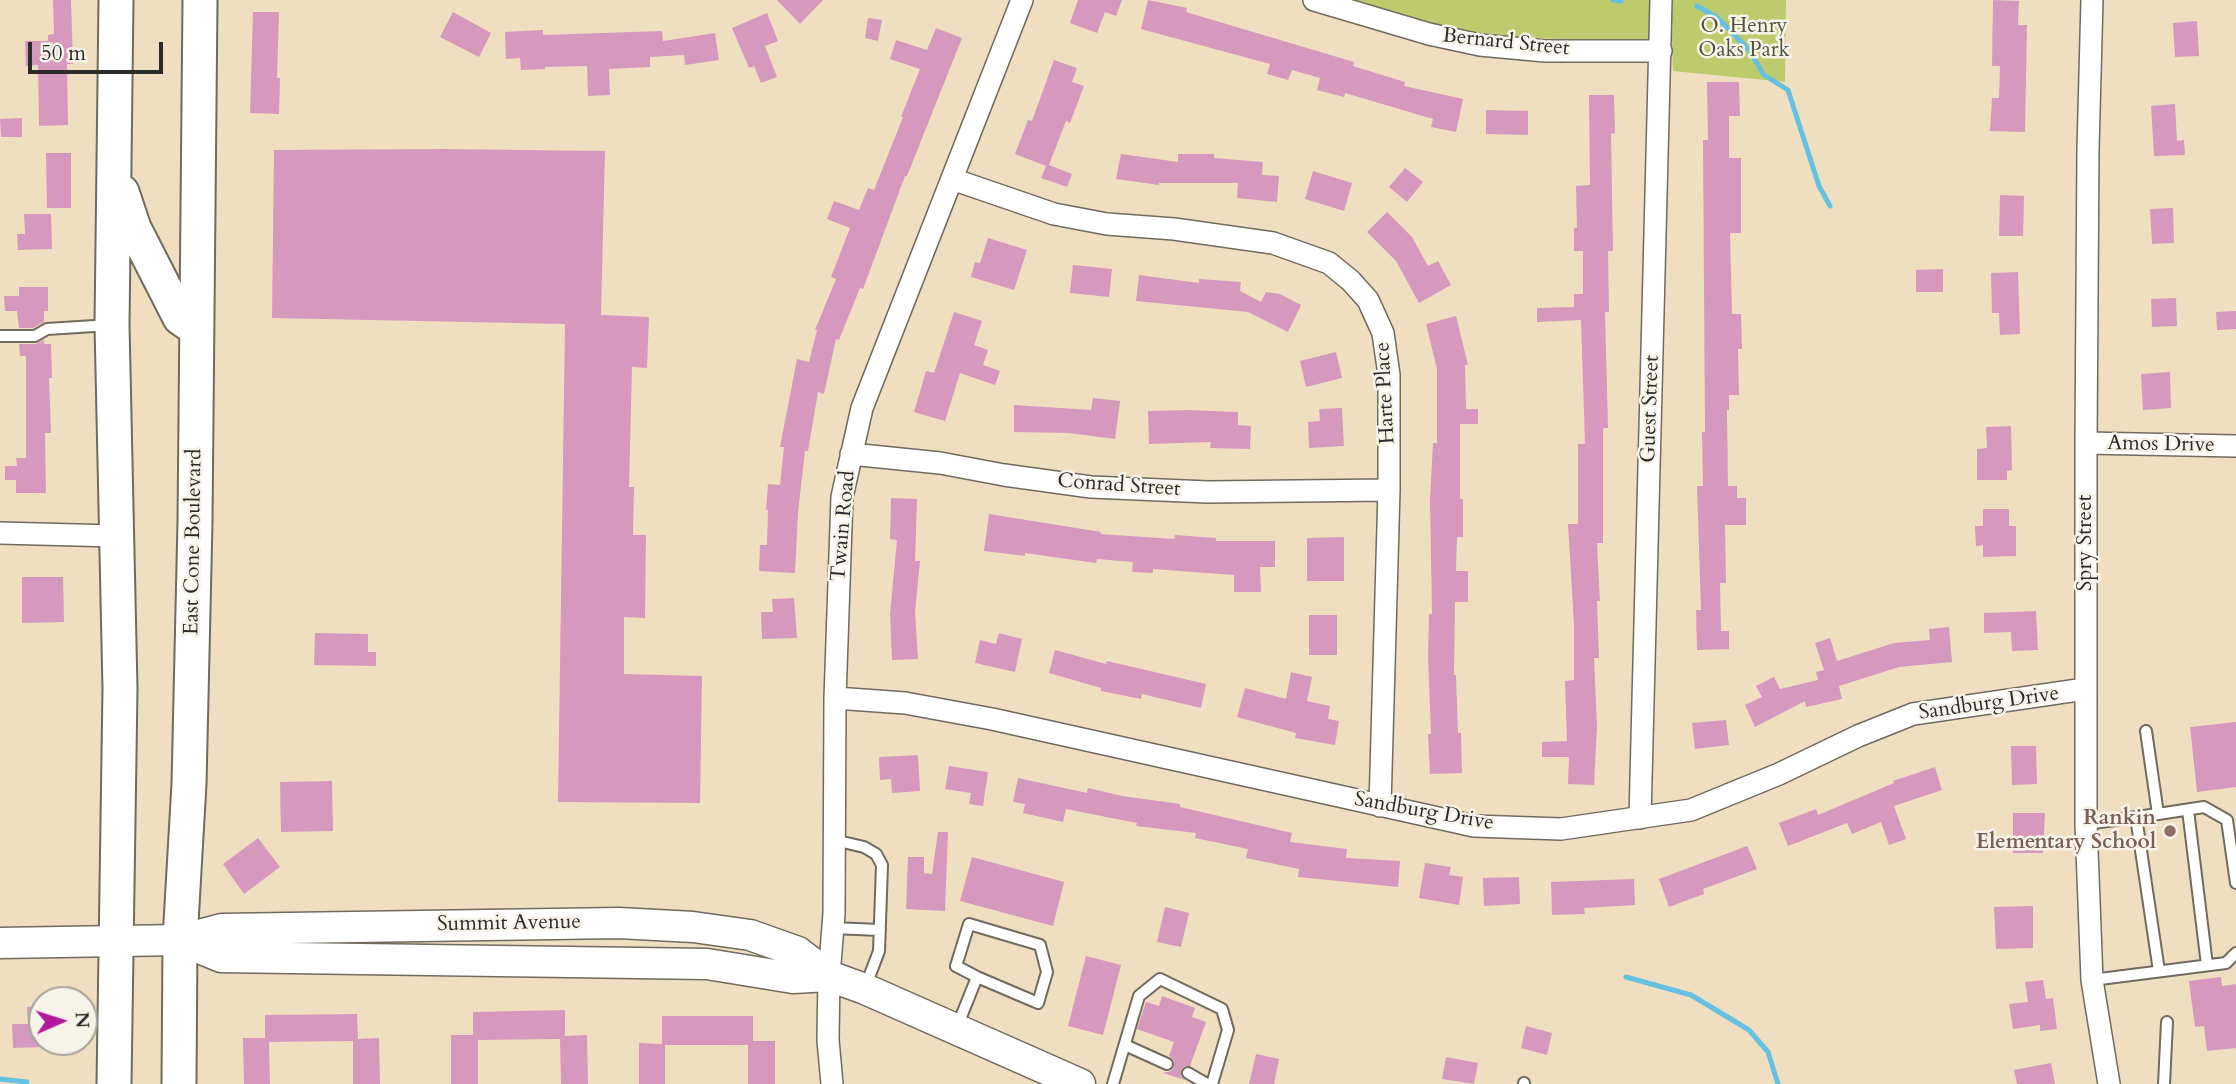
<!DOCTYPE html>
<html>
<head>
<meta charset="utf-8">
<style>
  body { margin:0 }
  #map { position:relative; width:2236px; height:1084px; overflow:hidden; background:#f0dec0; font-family:Cardo,serif }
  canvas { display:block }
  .north { position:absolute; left:28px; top:986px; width:70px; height:70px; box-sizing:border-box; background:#f7f3e8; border:2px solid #a5a39c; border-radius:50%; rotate:87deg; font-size:19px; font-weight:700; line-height:28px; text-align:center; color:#2b2b2b }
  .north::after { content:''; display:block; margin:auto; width:24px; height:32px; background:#b5179e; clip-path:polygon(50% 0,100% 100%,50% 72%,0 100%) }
  .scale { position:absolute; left:28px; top:42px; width:135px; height:32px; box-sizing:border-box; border:4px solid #2b2b2b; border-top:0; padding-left:9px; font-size:21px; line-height:24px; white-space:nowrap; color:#2b2b2b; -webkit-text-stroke:5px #f7f3e8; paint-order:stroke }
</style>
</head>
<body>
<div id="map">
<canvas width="2236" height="1084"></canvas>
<div class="north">N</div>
<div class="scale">50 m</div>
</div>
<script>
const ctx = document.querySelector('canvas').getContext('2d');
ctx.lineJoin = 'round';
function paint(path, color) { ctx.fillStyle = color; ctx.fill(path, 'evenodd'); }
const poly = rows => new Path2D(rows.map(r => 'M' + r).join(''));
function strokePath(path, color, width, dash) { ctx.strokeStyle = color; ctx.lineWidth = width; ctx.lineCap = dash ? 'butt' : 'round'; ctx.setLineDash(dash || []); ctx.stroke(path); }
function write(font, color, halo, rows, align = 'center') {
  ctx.font = font + ' Cardo,serif'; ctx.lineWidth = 5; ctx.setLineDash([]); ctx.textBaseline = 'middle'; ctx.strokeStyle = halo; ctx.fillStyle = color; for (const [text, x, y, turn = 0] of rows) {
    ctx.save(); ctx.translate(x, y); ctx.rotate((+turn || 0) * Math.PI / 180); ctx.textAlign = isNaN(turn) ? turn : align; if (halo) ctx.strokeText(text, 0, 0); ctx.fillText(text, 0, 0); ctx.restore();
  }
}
const green = poly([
  [1352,0,1786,0,1785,82,1673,71,1672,42,1527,38,1469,32,1415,19]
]);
const stream = poly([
  [1613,0,1621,1],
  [1697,6,1718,18,1749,50,1764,75,1788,90,1819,186,1830,206],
  [1626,977,1691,995,1749,1030,1768,1052,1778,1084],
  [0,1079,27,1082]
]);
const building = poly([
  [53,0,71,0,73,64,67,64,68,125,39,126,38,65,26,66,25,41,48,41,48,35,54,34],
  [777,0,823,0,800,24],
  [1078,0,1122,0,1116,16,1105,12,1097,33,1070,23],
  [1148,0,1187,8,1186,12,1354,62,1353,66,1405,82,1404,86,1463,99,1456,132,1431,127,1433,119,1345,93,1344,97,1317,90,1320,78,1292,70,1288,80,1267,74,1270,64,1141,29],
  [1993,0,2019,1,2018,25,2027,25,2025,132,1990,131,1992,98,1999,98,2000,66,1992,66],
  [253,12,279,12,277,78,280,78,279,114,250,113],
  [453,12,491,33,479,57,440,37],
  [767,13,778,41,765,46,777,77,761,83,754,66,749,68,732,28],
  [868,18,882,20,878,41,865,38],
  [2197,21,2199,56,2175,57,2173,23],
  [936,28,962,38,907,176,905,176,863,289,860,288,839,340,836,339,824,394,818,392,808,451,805,451,798,513,795,573,759,571,760,545,767,545,768,510,766,510,768,484,780,485,784,447,780,447,797,359,809,362,817,330,815,330,836,279,831,277,850,228,827,219,834,201,859,210,868,188,874,190,903,117,901,117,920,69,890,59,896,40,927,50],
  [543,30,543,35,662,31,663,41,715,33,719,60,685,65,684,55,650,57,650,67,609,69,610,95,588,96,587,66,545,67,545,69,521,70,520,58,506,59,505,32],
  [1054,60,1077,68,1072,82,1084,86,1070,123,1066,121,1049,165,1072,174,1067,187,1041,178,1046,166,1015,154,1028,120,1032,121],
  [1707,82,1739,82,1740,116,1729,116,1729,158,1741,158,1741,233,1730,233,1732,314,1741,314,1742,349,1738,349,1739,395,1729,395,1729,410,1727,410,1728,486,1737,486,1737,498,1746,498,1746,525,1725,525,1726,583,1720,583,1721,631,1729,631,1729,649,1697,650,1696,610,1701,610,1697,486,1703,486,1702,432,1705,432,1703,140,1708,140],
  [1589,95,1614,95,1615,133,1611,134,1613,251,1608,251,1609,312,1605,312,1608,428,1603,428,1603,543,1597,543,1600,601,1597,601,1599,658,1594,658,1597,726,1594,785,1568,784,1569,757,1542,757,1542,742,1567,741,1565,681,1574,680,1574,625,1568,524,1578,524,1578,444,1585,444,1581,320,1537,322,1537,308,1574,307,1574,294,1583,294,1583,251,1574,251,1574,228,1577,228,1576,186,1590,185],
  [2175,104,2177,141,2184,140,2185,155,2154,156,2151,106],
  [1486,110,1528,111,1528,135,1486,134],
  [22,118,22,137,1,137,0,119],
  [443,149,605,151,601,315,649,317,647,368,632,367,629,487,634,487,633,535,646,535,645,618,624,617,624,674,702,676,700,803,558,802,565,324,272,318,274,150],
  [46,153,71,153,71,208,47,208],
  [1121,154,1178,162,1178,154,1214,154,1214,158,1263,162,1262,175,1279,176,1277,202,1237,198,1238,183,1159,183,1159,185,1116,179],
  [1405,168,1423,182,1407,202,1389,187],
  [1313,171,1352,183,1344,211,1305,199],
  [2000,195,2024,196,2023,236,1999,236],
  [2173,208,2174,243,2152,244,2150,209],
  [1387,212,1412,237,1428,266,1438,261,1451,285,1419,303,1396,261,1367,232],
  [24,214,51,214,52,249,18,250,17,234,25,234],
  [988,238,1027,250,1014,290,971,277,975,262,980,263],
  [1073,265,1112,269,1109,297,1070,293],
  [1943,269,1943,292,1916,292,1916,270],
  [2018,272,2020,334,2000,335,1999,313,1992,313,1991,273],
  [1139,275,1199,283,1199,279,1241,282,1240,291,1261,302,1266,292,1280,294,1301,305,1288,332,1248,312,1136,301],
  [19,287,48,287,48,311,44,311,44,322,33,328,19,328,17,311,5,311,4,296,19,296],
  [2176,298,2177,326,2152,327,2151,299],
  [2236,311,2236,329,2217,330,2216,312],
  [954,312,982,321,974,345,988,350,983,365,1000,371,995,385,960,373,945,421,914,412,926,371,934,373],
  [1456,316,1468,365,1465,365,1466,409,1478,409,1478,424,1460,424,1460,499,1463,499,1463,537,1457,537,1456,571,1468,571,1468,602,1455,602,1454,675,1456,675,1458,733,1461,733,1462,773,1430,774,1428,734,1431,734,1428,657,1429,614,1432,614,1430,499,1433,443,1437,443,1437,369,1426,324],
  [44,340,44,344,51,344,52,378,49,378,51,433,45,433,46,493,16,493,16,480,5,480,5,466,17,466,16,458,26,458,26,356,20,356,19,344,36,344],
  [1336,352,1342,378,1306,387,1300,361],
  [2170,372,2171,408,2143,410,2141,374],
  [1093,398,1120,401,1115,439,1069,433,1014,432,1014,405,1091,410],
  [1342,408,1344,446,1309,448,1308,422,1320,421,1319,409],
  [1187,410,1238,412,1238,425,1251,426,1250,449,1210,448,1211,442,1149,444,1148,411],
  [2011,426,2012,470,2007,471,2007,480,1977,480,1977,449,1987,448,1986,427],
  [891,498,917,499,915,561,920,561,915,612,918,659,892,660,890,614,897,540,890,539],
  [1983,509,2009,509,2009,526,2016,526,2016,556,1983,557,1983,545,1976,546,1975,526,1983,526],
  [989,514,1101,532,1100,534,1174,539,1175,535,1216,538,1216,541,1275,541,1275,567,1260,567,1261,592,1234,592,1234,575,1153,569,1153,573,1132,572,1133,562,1097,559,1096,563,1025,553,1025,556,984,551],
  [1344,537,1344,581,1307,581,1307,538],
  [22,577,63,577,64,622,22,623],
  [794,598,797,638,762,639,761,612,773,612,772,599],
  [2036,611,2038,650,2012,651,2011,632,1984,633,1984,613],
  [1309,615,1337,615,1337,655,1309,655],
  [1949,627,1952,662,1899,667,1839,686,1842,699,1806,707,1805,701,1755,727,1745,705,1762,697,1756,686,1774,677,1780,689,1818,680,1816,672,1824,670,1815,643,1830,638,1837,661,1894,643,1930,640,1929,629],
  [315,633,368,634,368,652,376,652,376,666,314,665],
  [999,633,1022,639,1015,672,975,663,980,640,996,644],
  [1055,650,1106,664,1107,661,1206,684,1201,708,1142,694,1141,699,1101,691,1101,688,1049,673],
  [1291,672,1312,677,1307,701,1330,706,1328,719,1339,721,1335,745,1295,738,1296,733,1237,717,1245,688,1286,699],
  [1726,720,1729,745,1695,749,1692,723],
  [2236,722,2236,787,2197,792,2190,727],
  [2011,746,2036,746,2037,784,2012,785],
  [918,755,920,791,892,793,891,779,880,780,879,757],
  [949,766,988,772,983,806,969,804,971,793,945,789],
  [1935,767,1942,790,1894,806,1906,839,1889,845,1881,822,1852,834,1847,823,1788,846,1779,823,1816,809,1818,815,1894,783,1893,781],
  [1018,778,1087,793,1088,788,1122,796,1180,804,1180,807,1292,833,1290,842,1347,849,1346,858,1400,861,1398,887,1298,877,1299,869,1246,858,1248,849,1195,838,1196,833,1136,826,1137,823,1066,809,1063,822,1023,813,1025,804,1013,802],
  [332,781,333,831,281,832,280,782],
  [2013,813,2045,813,2043,853,2013,853],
  [938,832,948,832,945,911,906,909,908,857,924,857,924,873,932,874],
  [258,838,280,867,244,894,223,864],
  [1747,846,1757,869,1703,889,1704,894,1669,907,1659,879],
  [972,857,1064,882,1053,926,960,901],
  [1425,863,1451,867,1449,875,1463,877,1459,905,1419,898],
  [1519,877,1520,904,1484,906,1483,878],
  [1634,879,1635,905,1584,908,1585,914,1552,915,1551,882],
  [2033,906,2033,948,1996,949,1994,907],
  [1165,907,1189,913,1181,947,1157,942],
  [1086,956,1121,965,1103,1035,1068,1026],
  [2221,977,2222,986,2236,984,2236,1048,2207,1051,2204,1026,2195,1027,2189,981],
  [2043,980,2046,999,2053,998,2057,1029,2040,1031,2040,1025,2013,1029,2009,1004,2028,1002,2025,982],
  [1162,996,1195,1008,1192,1017,1206,1022,1190,1066,1185,1066,1181,1070,1181,1076,1185,1080,1163,1073,1171,1071,1174,1067,1174,1060,1169,1056,1174,1042,1137,1029,1146,1002,1159,1006],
  [42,1006,42,1047,13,1048,12,1024,28,1024,27,1007],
  [565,1010,565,1036,587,1035,588,1084,561,1084,560,1039,478,1040,478,1084,451,1084,451,1035,473,1035,473,1012],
  [357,1014,358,1039,379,1038,380,1084,353,1084,353,1041,269,1042,270,1084,244,1084,243,1038,265,1038,265,1015],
  [662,1016,753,1016,753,1041,775,1041,775,1084,748,1084,748,1045,665,1045,665,1084,639,1084,639,1043,662,1044],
  [1526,1026,1552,1033,1547,1055,1521,1048],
  [1256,1054,1279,1059,1274,1084,1249,1084],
  [1446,1057,1478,1063,1474,1084,1442,1079],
  [2051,1063,2055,1084,2017,1084,2014,1070]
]);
const service = poly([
  [0,336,35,336,47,329,110,325],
  [2146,731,2158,814,2204,807,2227,820,2236,883],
  [2188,810,2207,965],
  [2136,817,2159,971],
  [2086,824,2158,814],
  [834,840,864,847,876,854,882,865,879,951,865,988],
  [833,928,880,930],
  [2092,980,2226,963,2236,953],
  [957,1027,977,977,956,966,969,924,1040,945,1047,972,1038,1003,977,977],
  [1125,1045,1167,1064],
  [1188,1073,1207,1084],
  [1113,1084,1139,996,1160,979,1222,1009,1228,1030,1212,1084],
  [1524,1084,1524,1083],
  [2164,1084,2167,1022]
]);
const minor = poly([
  [1314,0,1429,34,1480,45,1545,51,1661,51],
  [2092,0,2088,149,2086,443,2086,824,2092,980,2109,1084],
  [952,179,1054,214,1107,224,1174,229,1273,243,1329,263,1351,281,1368,300,1383,333,1389,375,1389,490,1380,806],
  [2086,443,2236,446],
  [851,454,940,463,1004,475,1091,487,1208,492,1389,490],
  [0,533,115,536],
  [835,698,905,703,992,719,1474,826,1561,829,1691,810,1779,774,1858,736,1913,714,2085,689],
  [1640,818,1661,0],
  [832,1084,828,1040,829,976,834,914,835,698,842,497,862,408,1022,0]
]);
const secondary = poly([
  [180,940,221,957,707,964,793,978,829,976],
  [0,943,180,940,222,929,619,923,693,927,750,935,798,952,829,976,865,989,1080,1084]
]);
const primary = poly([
  [122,192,134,228,180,318,196,329],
  [114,1084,120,689,112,325,116,0],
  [179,1084,180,940,189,784,195,522,200,0]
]);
const markers = [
  [2170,831,7,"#8d6e63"]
];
const parkNames = [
  ["O. Henry",1744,27],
  ["Oaks Park",1744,51]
];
const streetNames = [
  ["Bernard Street",1506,43,6],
  ["Harte Place",1386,393,-93],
  ["Guest Street",1651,409,-88],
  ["Amos Drive",2161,445,1],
  ["Conrad Street",1119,486,4],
  ["Twain Road",844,526,-85],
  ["East Cone Boulevard",194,542,-89],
  ["Spry Street",2086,543,-90],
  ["Sandburg Drive",1989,704,-8],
  ["Sandburg Drive",1424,812,10],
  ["Summit Avenue",509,924,-1]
];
const educationNames = [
  ["Rankin",2156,819],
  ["Elementary School",2156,843]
];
paint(green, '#bdcb6d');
strokePath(stream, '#64c1e2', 5);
paint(building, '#d699bd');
strokePath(service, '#706a5f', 14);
strokePath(minor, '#706a5f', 24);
strokePath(secondary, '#706a5f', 33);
strokePath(primary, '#706a5f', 37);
strokePath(service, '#fff', 10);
strokePath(minor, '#fff', 21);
strokePath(secondary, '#fff', 30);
strokePath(primary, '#fff', 33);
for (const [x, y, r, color] of markers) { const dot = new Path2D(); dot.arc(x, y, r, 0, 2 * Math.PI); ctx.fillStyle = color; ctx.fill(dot); strokePath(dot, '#f7f3e8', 2.5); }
write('21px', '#50533c', '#f7f3e8', parkNames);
write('21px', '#2b2b2b', '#f7f3e8', streetNames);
write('bold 21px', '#785e54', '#f7f3e8', educationNames, 'right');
</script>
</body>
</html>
